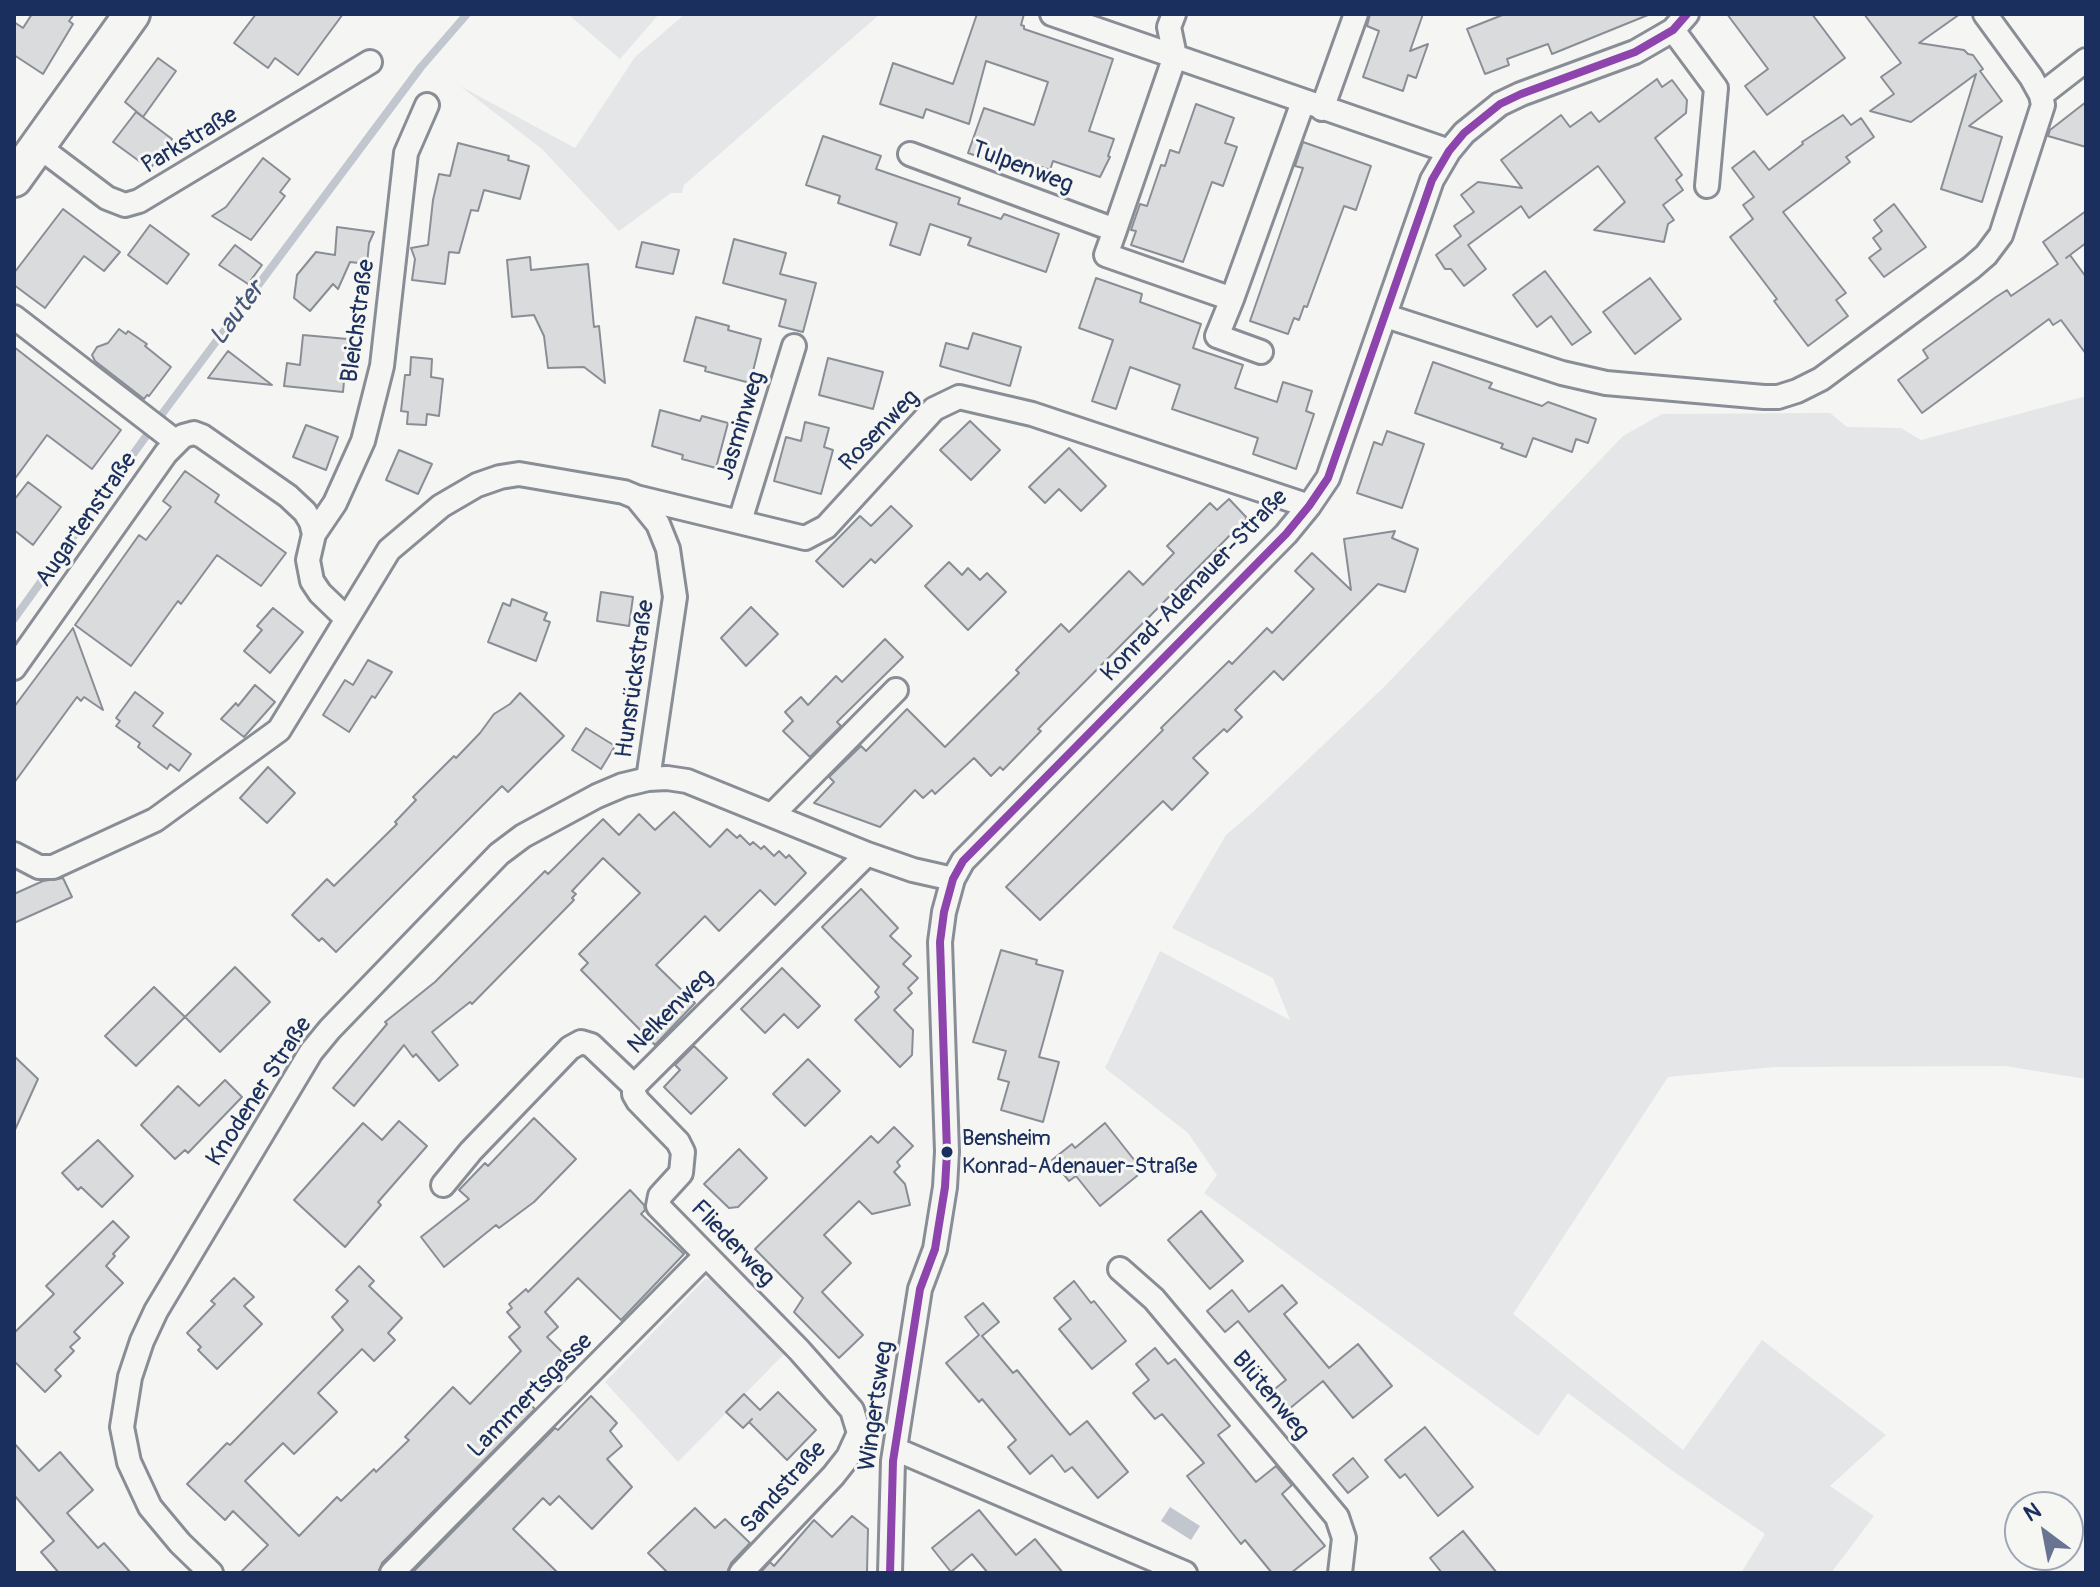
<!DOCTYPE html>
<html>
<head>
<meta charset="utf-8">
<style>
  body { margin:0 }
  #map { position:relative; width:2100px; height:1587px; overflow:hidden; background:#f5f5f3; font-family:Pangolin,sans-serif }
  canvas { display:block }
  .frame { position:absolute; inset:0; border:16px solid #1b2f5e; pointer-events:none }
  .north { position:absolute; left:2004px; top:1491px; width:80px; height:80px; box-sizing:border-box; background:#f6f6f2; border:2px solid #9ea6b7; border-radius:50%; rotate:328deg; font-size:22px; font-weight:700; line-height:32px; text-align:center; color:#1b2f5e }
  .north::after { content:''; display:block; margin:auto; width:28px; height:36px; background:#677492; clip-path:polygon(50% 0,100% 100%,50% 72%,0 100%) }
</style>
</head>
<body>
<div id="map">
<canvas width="2100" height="1587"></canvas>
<div class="frame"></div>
<div class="north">N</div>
</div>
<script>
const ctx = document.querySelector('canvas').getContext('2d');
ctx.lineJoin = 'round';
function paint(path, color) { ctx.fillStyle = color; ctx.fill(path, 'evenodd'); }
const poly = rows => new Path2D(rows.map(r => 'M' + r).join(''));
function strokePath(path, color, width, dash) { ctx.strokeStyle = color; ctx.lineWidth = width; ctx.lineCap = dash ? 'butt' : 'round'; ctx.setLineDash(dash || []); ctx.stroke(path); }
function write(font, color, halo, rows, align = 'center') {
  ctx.font = font + ' Pangolin,sans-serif'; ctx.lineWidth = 6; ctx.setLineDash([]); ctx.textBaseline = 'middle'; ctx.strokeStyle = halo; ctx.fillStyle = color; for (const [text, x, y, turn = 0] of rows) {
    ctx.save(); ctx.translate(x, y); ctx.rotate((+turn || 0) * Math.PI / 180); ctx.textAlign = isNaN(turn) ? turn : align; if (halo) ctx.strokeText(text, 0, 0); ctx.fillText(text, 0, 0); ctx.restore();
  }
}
const green = poly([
  [568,14,659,14,620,59],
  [685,14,880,14,684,185,682,193,671,193,619,231,542,149,460,86,575,148,635,57],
  [2086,396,2086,1079,2005,1066,1775,1067,1668,1077,1513,1314,1683,1450,1762,1340,1886,1435,1830,1486,1874,1516,1831,1573,1741,1573,1765,1534,1670,1469,1568,1393,1538,1436,1204,1193,1217,1175,1188,1133,1105,1068,1160,951,1290,1020,1273,978,1172,928,1226,835,1254,811,1386,685,1623,436,1662,414,1830,413,1847,427,1901,428,1921,440],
  [705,1279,717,1279,786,1352,678,1462,605,1382]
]);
const water = poly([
  [1170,1507,1200,1526,1191,1540,1161,1521]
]);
const stream = poly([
  [14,619,165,410,421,67,467,14]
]);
const building = poly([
  [32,14,74,14,69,21,73,24,43,74,14,55,14,22,23,28,32,14],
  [256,14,343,14,298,75,275,58,268,68,234,43,256,14],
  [977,14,1024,14,1021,25,1024,26,1024,29,1113,59,1089,131,1114,139,1108,156,1110,157,1100,177,1053,161,1050,170,1022,160,1018,170,968,153,984,108,1034,125,1048,82,986,61,969,124,926,109,923,118,880,104,893,63,953,84,977,14],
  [1370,14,1423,14,1410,51,1428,44,1416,78,1408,75,1403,91,1363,77,1379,31,1367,26,1370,14],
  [1505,14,1648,14,1648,15,1552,54,1548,44,1507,59,1509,65,1485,74,1467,29,1505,14],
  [1727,14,1812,14,1845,58,1767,115,1745,86,1768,69,1727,14],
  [1864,14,1960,14,1919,43,1964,50,1968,54,1973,55,1983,69,1980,71,2002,101,1969,126,2002,137,1982,202,1941,189,1976,74,1911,122,1870,111,1894,94,1881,77,1901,63,1864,14],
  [158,58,176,71,143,117,125,102,158,58],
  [1657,79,1662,87,1672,80,1687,100,1686,113,1655,138,1682,175,1676,180,1683,190,1663,205,1674,220,1668,224,1664,242,1594,230,1625,202,1598,166,1529,218,1521,206,1468,245,1486,269,1464,286,1451,269,1445,269,1436,255,1461,236,1454,226,1474,212,1461,195,1478,182,1522,188,1501,160,1561,115,1570,127,1591,112,1599,122,1657,79],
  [2086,102,2086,147,2048,136,2050,130,2086,102],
  [1196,104,1234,118,1225,143,1237,147,1223,186,1212,182,1183,262,1131,245,1136,231,1131,230,1140,204,1147,206,1161,165,1165,166,1170,150,1179,153,1196,104],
  [136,112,172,139,150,169,113,142,136,112],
  [1843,115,1851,125,1861,118,1874,137,1846,157,1850,162,1783,212,1846,293,1836,300,1848,316,1808,346,1774,301,1777,299,1730,237,1753,219,1743,205,1754,197,1732,168,1754,151,1769,170,1803,144,1802,142,1843,115],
  [823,136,881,156,876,169,960,198,958,204,1001,219,1004,214,1059,234,1046,272,968,245,971,238,930,224,920,255,890,245,897,223,838,203,840,196,806,185,823,136],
  [1303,142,1371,166,1356,210,1344,206,1307,307,1304,306,1299,320,1294,318,1288,334,1250,321,1303,168,1295,166,1303,142],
  [458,143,509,156,508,160,529,166,520,199,484,190,478,211,471,210,459,253,449,252,445,284,412,280,415,259,411,248,428,245,433,200,439,174,450,176,458,143],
  [263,158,290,179,280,192,285,196,251,240,212,216,226,207,263,158],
  [1894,204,1926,247,1884,277,1869,258,1881,249,1873,238,1882,231,1874,220,1894,204],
  [63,209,120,252,104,271,84,256,45,308,14,285,14,273,63,209],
  [2086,211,2086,243,2066,258,2070,255,2086,277,2086,354,2061,320,2053,325,2049,319,1922,413,1898,380,1928,358,1923,350,1996,297,2007,290,2011,296,2058,264,2043,242,2086,211],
  [150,225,189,254,167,284,128,255,150,225],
  [337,227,374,232,369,243,367,264,350,262,338,289,333,284,310,311,294,298,297,275,316,252,335,255,337,227],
  [734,239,786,253,780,274,816,283,803,332,779,326,786,300,723,283,734,239],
  [642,242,679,250,673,274,636,267,642,242],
  [235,245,262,265,248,284,219,265,235,245],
  [530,257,531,270,588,264,594,327,599,326,605,383,584,367,548,368,544,336,534,315,512,317,507,260,530,257],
  [1545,271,1591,332,1572,345,1551,316,1537,327,1513,295,1545,271],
  [1096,278,1142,294,1140,302,1201,324,1193,348,1243,365,1235,388,1277,402,1283,382,1312,391,1306,411,1314,414,1296,469,1253,454,1258,438,1172,409,1180,385,1130,367,1116,409,1092,401,1113,340,1079,328,1096,278],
  [1650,278,1681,319,1635,354,1603,312,1650,278],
  [696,317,729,326,728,330,761,339,750,383,705,371,706,367,684,361,696,317],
  [119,329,126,334,128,331,147,344,145,346,171,367,149,396,147,395,144,399,95,361,92,355,97,347,108,343,119,329],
  [973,333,1021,347,1010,386,940,366,946,343,968,349,973,333],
  [303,335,348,339,343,392,284,386,287,363,300,365,303,335],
  [14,347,121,430,92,469,47,435,14,480,14,347],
  [228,351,272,385,208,378,228,351],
  [411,357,432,359,431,377,443,379,439,416,427,414,426,425,407,424,408,412,401,411,405,375,410,375,411,357],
  [828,358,883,372,873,409,819,395,828,358],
  [1433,362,1492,383,1489,388,1542,406,1548,402,1596,419,1588,443,1576,439,1572,452,1533,438,1526,457,1501,448,1503,444,1415,413,1433,362],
  [660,410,700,421,702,416,728,423,716,468,682,459,683,455,652,446,660,410],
  [970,421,1000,450,971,480,940,450,970,421],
  [805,422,829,428,824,447,833,450,821,494,774,481,786,437,801,441,805,422],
  [306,425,338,437,326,470,293,457,306,425],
  [1387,431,1424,444,1402,508,1357,493,1374,442,1382,445,1387,431],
  [1069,448,1106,486,1081,511,1059,489,1045,503,1029,487,1069,448],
  [399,450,432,464,418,494,386,480,399,450],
  [185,471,219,495,215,502,286,553,261,586,217,555,181,604,178,601,131,666,75,625,139,535,146,540,171,507,163,501,185,471],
  [28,482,61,507,33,545,14,530,14,500,28,482],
  [1229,499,1247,518,1038,729,1041,731,1003,770,1000,767,991,776,974,758,935,794,932,790,923,798,915,790,880,827,814,803,834,782,829,777,861,746,866,751,907,709,945,747,1019,673,1016,670,1061,624,1069,632,1129,571,1143,585,1174,553,1167,546,1210,503,1217,510,1229,499],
  [891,506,912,526,875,563,871,559,843,587,816,561,860,516,871,526,891,506],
  [1395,531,1392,538,1418,549,1405,592,1378,584,1283,680,1274,671,1235,710,1242,717,1227,732,1224,729,1193,758,1208,773,1172,810,1163,801,1040,920,1006,887,1163,730,1161,728,1229,661,1232,664,1267,628,1272,633,1314,589,1295,571,1312,553,1351,590,1344,539,1395,531],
  [949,562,962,575,968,568,980,580,987,573,1006,592,968,630,925,586,949,562],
  [601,592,633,597,629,626,597,621,601,592],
  [512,599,547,613,544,620,550,622,536,661,488,642,503,603,510,606,512,599],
  [751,607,778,634,746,666,721,638,751,607],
  [273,608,303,632,270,673,244,651,262,630,257,626,273,608],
  [73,628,103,710,84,697,81,701,77,697,14,783,14,707,73,628],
  [885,639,903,657,837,722,841,726,810,757,783,731,793,721,785,712,801,697,808,705,836,676,842,682,885,639],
  [368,660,392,672,375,698,372,696,349,732,323,715,345,680,353,685,368,660],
  [255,685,275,702,244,737,221,719,236,703,238,706,255,685],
  [135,692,163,713,153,726,191,754,179,771,170,764,167,769,138,747,140,743,116,726,120,721,116,718,135,692],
  [520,693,564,736,508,792,502,786,336,952,322,938,319,941,292,915,327,879,334,886,397,824,395,822,416,800,413,797,454,756,456,758,480,733,494,714,510,704,520,693],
  [586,728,615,746,601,769,572,750,586,728],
  [268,767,295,793,267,823,240,798,268,767],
  [674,812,710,847,727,829,737,838,740,835,750,845,753,842,761,849,764,846,774,856,779,851,786,858,789,855,806,873,775,905,760,890,719,931,705,916,656,965,695,1003,655,1045,581,970,588,963,579,954,640,893,603,858,572,891,576,894,572,898,574,900,472,1004,470,1002,432,1032,458,1065,439,1081,416,1054,413,1057,404,1045,354,1106,333,1088,387,1024,385,1022,435,982,545,871,548,874,603,819,619,835,639,814,655,830,674,812],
  [63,878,72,897,14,923,14,894,43,881,63,878],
  [861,889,898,928,890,936,911,956,903,964,918,978,908,988,912,993,894,1010,913,1030,912,1055,900,1067,855,1020,879,997,875,992,879,987,822,927,861,889],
  [1001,950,1037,960,1036,964,1063,971,1039,1057,1059,1062,1043,1122,1001,1110,1009,1082,998,1079,1006,1051,973,1042,1001,950],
  [235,967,270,1002,220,1052,185,1017,235,967],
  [782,968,820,1006,798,1028,784,1014,765,1033,741,1009,782,968],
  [154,987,185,1017,136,1066,105,1036,154,987],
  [694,1046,727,1078,691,1114,664,1087,680,1070,675,1065,694,1046],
  [14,1056,38,1079,14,1132,14,1056],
  [808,1059,840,1091,805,1126,773,1094,808,1059],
  [225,1080,242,1097,188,1153,185,1150,175,1159,141,1125,178,1086,199,1106,225,1080],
  [534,1118,576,1159,534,1202,499,1228,496,1225,444,1267,421,1237,469,1199,459,1190,485,1163,488,1166,534,1118],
  [399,1121,427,1146,378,1202,381,1205,345,1247,294,1200,363,1123,382,1140,399,1121],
  [1105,1123,1143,1171,1100,1206,1076,1176,1069,1181,1052,1160,1072,1144,1075,1148,1105,1123],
  [894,1127,913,1146,897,1162,900,1166,894,1172,905,1184,910,1205,872,1214,859,1201,824,1235,851,1263,822,1292,863,1335,839,1358,794,1312,803,1298,755,1249,871,1136,878,1143,894,1127],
  [98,1140,133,1176,102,1207,81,1187,78,1190,62,1173,98,1140],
  [739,1149,767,1178,738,1207,729,1208,704,1184,739,1149],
  [630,1190,644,1205,645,1210,641,1214,684,1254,621,1320,578,1278,545,1312,558,1327,547,1337,564,1354,522,1397,535,1409,382,1563,378,1573,240,1573,268,1545,233,1511,225,1520,187,1484,227,1443,230,1445,343,1330,332,1317,348,1301,336,1290,359,1266,374,1281,369,1286,402,1318,388,1333,395,1340,374,1361,362,1349,318,1393,337,1412,294,1454,283,1443,245,1481,299,1536,337,1497,341,1501,374,1469,376,1472,409,1440,405,1437,453,1387,470,1404,521,1351,509,1337,520,1327,507,1312,512,1308,509,1304,526,1289,528,1292,630,1190],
  [1201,1211,1243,1261,1210,1289,1168,1240,1201,1211],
  [113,1221,129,1237,113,1254,115,1256,106,1266,123,1283,74,1332,80,1338,70,1347,74,1351,55,1370,61,1376,45,1392,14,1361,14,1333,54,1294,46,1286,113,1221],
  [234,1278,254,1297,244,1306,262,1324,217,1369,198,1350,201,1347,187,1333,215,1304,211,1301,234,1278],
  [1074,1281,1091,1303,1094,1301,1126,1341,1092,1369,1059,1329,1071,1319,1054,1298,1074,1281],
  [1282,1285,1297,1303,1284,1314,1329,1368,1358,1344,1392,1386,1353,1418,1323,1381,1283,1414,1267,1395,1286,1380,1238,1321,1225,1332,1207,1311,1232,1290,1249,1312,1282,1285],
  [983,1303,999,1322,982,1336,1013,1373,1017,1370,1070,1435,1087,1421,1128,1472,1098,1498,1072,1467,1065,1472,1052,1455,1030,1474,1008,1447,1016,1440,982,1399,979,1402,946,1363,979,1335,965,1317,983,1303],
  [1155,1348,1168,1364,1175,1359,1230,1426,1218,1435,1256,1482,1276,1466,1292,1485,1282,1494,1325,1546,1291,1573,1272,1573,1245,1540,1241,1544,1187,1476,1204,1463,1162,1414,1155,1419,1133,1393,1149,1380,1136,1364,1155,1348],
  [778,1392,816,1430,787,1460,749,1422,752,1419,743,1428,726,1412,744,1394,760,1410,778,1392],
  [591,1396,617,1423,610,1431,622,1446,607,1459,632,1487,592,1529,559,1496,550,1505,543,1498,513,1529,558,1573,412,1573,555,1428,558,1430,591,1396],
  [1425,1427,1473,1487,1438,1516,1405,1474,1400,1478,1385,1460,1425,1427],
  [14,1443,39,1471,60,1452,93,1490,67,1513,98,1548,104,1543,131,1573,59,1573,41,1552,54,1541,14,1495,14,1443],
  [1353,1458,1368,1477,1348,1493,1333,1475,1353,1458],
  [695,1508,715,1528,725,1519,750,1543,731,1563,727,1573,668,1573,648,1553,695,1508],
  [979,1510,1016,1555,1035,1539,1063,1573,988,1573,972,1554,951,1572,932,1548,979,1510],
  [852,1516,868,1529,867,1573,760,1573,770,1562,774,1566,814,1520,832,1537,852,1516],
  [1463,1531,1497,1573,1442,1573,1430,1558,1463,1531]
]);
const street = poly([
  [1052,14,1449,151],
  [1174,14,1169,27,1175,56],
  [1673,30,1716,88,1707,186],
  [2041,95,2086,60],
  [1322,109,1356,14],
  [38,146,107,198,125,205,139,201,370,62],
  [910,154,1115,230,1106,255,1232,299,1217,336,1261,352],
  [1115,230,1175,56],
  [1232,299,1303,102],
  [1386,316,1562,373,1606,383,1764,397,1778,397,1797,391,1821,379,1971,268,1986,255,2001,235,2043,105,2041,95,2031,77,1985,14],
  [14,317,175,441],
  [636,497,805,538,826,527,934,409,959,397,1032,414,1309,506],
  [740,521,794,346],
  [314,534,335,503,363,441,382,366,406,153,427,105],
  [14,668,166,453,183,436,194,433,202,436,288,496,305,512,311,522,314,534,308,560,312,581,320,593,347,619,389,550,441,506,477,485,500,477,519,474,624,492,636,497,658,524,668,549,675,597,648,779],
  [773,814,896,690],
  [14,854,39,867,53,867,155,820,279,730,347,619],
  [634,1086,634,1094,638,1101,678,1142,683,1152,681,1173,660,1196,658,1206,799,1350,852,1410,859,1433,848,1457,833,1476,741,1573],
  [634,1086,867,854],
  [443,1185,471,1151,570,1048,581,1042,591,1045,634,1086],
  [1120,1269,1154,1299,1337,1517,1344,1538,1340,1573],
  [895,1449,1185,1573],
  [211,1573,180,1543,150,1507,129,1462,122,1427,130,1377,142,1341,156,1311,311,1052,330,1029,499,854,523,836,597,796,623,785,648,779,667,778,687,781,867,854,913,870,953,879],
  [392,1573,706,1255],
  [890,1573,893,1461,920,1289,935,1249,945,1187,947,1152,940,942,944,912,953,879,963,861,1286,534,1309,506,1328,478,1432,180,1449,151,1464,133,1500,104,1521,94,1635,52,1673,30,1687,14]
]);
const primary = poly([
  [14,179,132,14]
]);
const bus1 = poly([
  [890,1573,893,1461,920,1289,935,1249,945,1187,947,1152,940,942,944,912,953,879,963,861,1286,534,1309,506,1328,478,1432,180,1449,151,1464,133,1500,104,1521,94,1635,52,1673,30,1687,14]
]);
const markers = [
  [947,1152,7,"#1b2f5e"]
];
const busNames = [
  ["Bensheim",962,1139],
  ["Konrad-Adenauer-Straße",962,1167]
];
const streetNames = [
  ["Parkstraße",190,141,-31],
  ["Tulpenweg",1022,168,21],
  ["Bleichstraße",359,321,-82],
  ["Jasminweg",742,426,-73],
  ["Rosenweg",880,431,-46],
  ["Augartenstraße",87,520,-55],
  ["Konrad-Adenauer-Straße",1195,586,-46],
  ["Hunsrückstraße",636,679,-82],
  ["Nelkenweg",671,1012,-45],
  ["Knodener Straße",260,1092,-57],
  ["Fliederweg",732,1244,46],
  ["Lammertsgasse",531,1396,-45],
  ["Blütenweg",1270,1396,50],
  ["Wingertsweg",877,1406,-82],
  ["Sandstraße",784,1488,-48]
];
const waterNames = [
  ["Lauter",238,314,-53]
];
paint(green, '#e4e6e7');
paint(water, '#c1c6cf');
strokePath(stream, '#c1c6cf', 8);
paint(building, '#dadbdc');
strokePath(building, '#898d95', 2);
strokePath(street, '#898d95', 28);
strokePath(primary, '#898d95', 40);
strokePath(street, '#f5f5f3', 22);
strokePath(primary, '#f5f5f3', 34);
strokePath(bus1, '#8e44ad', 8);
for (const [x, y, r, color] of markers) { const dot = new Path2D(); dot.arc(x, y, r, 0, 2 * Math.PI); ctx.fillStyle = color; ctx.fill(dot); strokePath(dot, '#f6f6f2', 3); }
write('22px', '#1b2f5e', '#f6f6f2', busNames, 'left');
write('24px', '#1b2f5e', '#f6f6f2', streetNames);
write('italic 26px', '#46567b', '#f6f6f2', waterNames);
</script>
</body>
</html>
